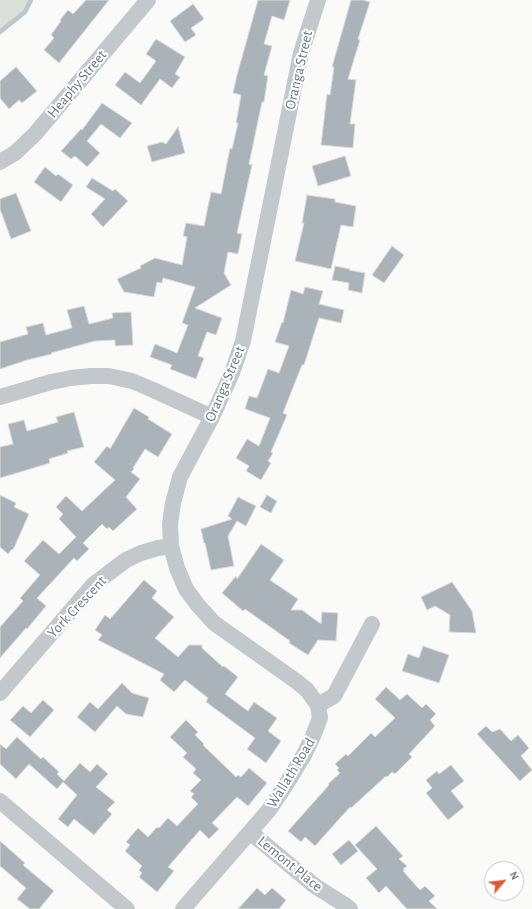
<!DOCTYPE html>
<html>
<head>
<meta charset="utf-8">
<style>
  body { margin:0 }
  #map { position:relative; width:532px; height:909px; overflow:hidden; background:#fafaf8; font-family:"Alegreya Sans",sans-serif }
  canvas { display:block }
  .north { position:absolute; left:484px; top:861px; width:40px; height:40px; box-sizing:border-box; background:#fff; border:1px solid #c1c8cd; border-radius:50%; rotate:62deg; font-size:11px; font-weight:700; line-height:16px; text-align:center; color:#657683 }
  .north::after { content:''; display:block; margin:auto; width:14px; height:18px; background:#e4572e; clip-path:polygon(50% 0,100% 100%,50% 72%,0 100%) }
</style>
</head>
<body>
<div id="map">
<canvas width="532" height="909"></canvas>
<div class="north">N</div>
</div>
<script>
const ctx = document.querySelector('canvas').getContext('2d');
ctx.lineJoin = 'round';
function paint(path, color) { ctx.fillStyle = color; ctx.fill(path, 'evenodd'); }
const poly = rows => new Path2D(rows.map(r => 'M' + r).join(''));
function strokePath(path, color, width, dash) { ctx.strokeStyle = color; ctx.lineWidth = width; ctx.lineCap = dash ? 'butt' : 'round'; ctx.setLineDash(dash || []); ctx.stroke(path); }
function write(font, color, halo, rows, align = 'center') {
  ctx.font = font + ' "Alegreya Sans",sans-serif'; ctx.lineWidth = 4; ctx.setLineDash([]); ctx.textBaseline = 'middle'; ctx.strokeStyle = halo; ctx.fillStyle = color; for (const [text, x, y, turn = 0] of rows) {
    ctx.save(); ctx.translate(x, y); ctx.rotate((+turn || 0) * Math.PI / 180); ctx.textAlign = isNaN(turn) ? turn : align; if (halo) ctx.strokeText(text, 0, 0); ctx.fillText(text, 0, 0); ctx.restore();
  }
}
const green = poly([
  [0,0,31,0,25,12,0,33]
]);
const stream = poly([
  [0,32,25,12,31,0]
]);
const building = poly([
  [86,0,109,0,59,63,44,50,54,38,51,35,61,21,60,20,68,10,73,14,86,0],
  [258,0,290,0,284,20,272,16,264,44,272,46,264,75,268,76,264,102,262,102,249,164,252,165,237,233,242,234,238,254,228,252,224,273,231,285,195,308,222,318,216,335,207,332,198,356,204,358,196,379,170,369,172,365,150,357,155,344,177,353,188,325,182,323,195,287,163,278,162,283,157,282,154,297,124,292,117,279,141,268,140,266,155,258,182,265,187,237,183,236,186,223,204,226,211,192,221,194,230,148,232,149,238,123,236,123,241,95,233,93,237,75,258,0],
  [351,0,363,0,370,2,358,39,360,40,348,79,356,80,350,124,355,124,353,148,321,145,327,94,330,95,334,67,332,67,351,0],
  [193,4,204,19,191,28,196,35,185,42,170,21,193,4],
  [156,39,185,57,175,74,180,77,172,88,160,79,141,105,115,85,125,72,140,83,156,61,146,54,156,39],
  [16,67,37,91,22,103,19,100,9,109,0,98,0,81,16,67],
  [102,103,132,123,120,138,101,124,87,141,100,153,87,167,75,156,71,159,61,151,81,129,82,130,102,103],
  [178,127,185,153,152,162,147,146,162,142,166,144,178,127],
  [345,156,351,176,318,186,312,166,345,156],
  [45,167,56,176,58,174,73,185,61,202,34,182,45,167],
  [92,178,113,191,115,189,128,201,103,227,91,214,105,199,86,187,92,178],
  [16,193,31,231,11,239,0,209,0,199,16,193],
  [307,195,335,199,335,202,356,206,353,227,341,225,331,269,295,261,304,223,302,223,307,195],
  [392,246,404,255,384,283,372,275,392,246],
  [335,266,350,269,349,270,365,273,362,293,348,290,349,283,332,280,335,266],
  [305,287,323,291,319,304,344,310,341,323,319,318,304,365,302,365,283,413,287,415,271,452,273,453,268,461,271,463,261,480,246,471,249,466,236,458,247,439,259,446,270,418,245,409,249,396,257,398,268,369,279,373,289,346,275,342,282,322,283,323,291,290,303,294,305,287],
  [84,306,89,324,113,318,112,313,131,312,133,345,115,346,115,340,95,341,51,353,52,354,27,360,0,369,0,342,28,334,26,327,43,323,46,335,72,328,67,310,84,306],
  [134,408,149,417,148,419,172,434,158,457,145,449,133,468,134,469,131,472,140,479,126,497,137,509,113,531,109,527,107,529,102,524,83,543,89,549,77,561,74,558,37,598,46,606,27,629,26,628,0,658,0,627,23,601,20,598,40,575,24,561,43,540,59,554,76,537,59,519,63,514,56,507,66,496,82,511,115,480,94,462,107,446,110,449,134,408],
  [74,412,84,447,67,451,68,453,49,459,50,463,0,478,0,447,13,444,8,424,24,420,27,431,58,422,56,417,74,412],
  [0,495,16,503,14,507,29,514,13,550,12,549,8,554,0,547,0,495],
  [267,495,277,501,271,513,260,507,267,495],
  [238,497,256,506,246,526,237,521,228,536,234,566,211,570,205,543,204,543,201,529,232,519,228,516,238,497],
  [261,544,284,560,270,580,298,599,291,610,302,610,321,624,322,612,338,613,336,641,318,640,308,655,289,643,290,641,245,609,243,611,222,593,236,576,237,579,261,544],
  [144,580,157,591,152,598,174,617,155,638,178,657,189,645,202,645,202,648,223,667,224,666,238,677,225,694,248,711,254,702,277,718,268,731,281,741,266,763,247,749,255,738,206,702,208,698,185,680,174,692,160,680,164,674,98,640,102,635,95,630,105,615,110,619,144,580],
  [452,582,472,611,476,633,449,632,450,615,435,606,427,610,421,597,452,582],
  [423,646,449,655,439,683,402,671,408,654,419,658,423,646],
  [122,683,132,693,149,698,143,717,126,714,117,706,95,732,77,717,90,702,98,709,122,683],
  [386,687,400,700,407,694,422,708,426,704,436,714,430,720,435,726,409,754,412,757,395,774,392,772,387,777,386,776,351,808,350,807,315,846,305,837,301,842,288,831,329,785,328,784,340,773,337,770,339,768,335,764,346,754,348,756,371,733,375,737,395,718,375,699,386,687],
  [43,700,54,710,30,737,10,720,23,706,31,713,43,700],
  [186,720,198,732,195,735,204,744,203,745,236,777,238,775,241,777,249,768,267,783,248,806,237,797,212,823,219,829,209,839,200,830,168,867,174,871,157,892,139,877,142,873,139,870,142,866,125,851,130,845,126,842,138,828,148,837,157,827,159,828,168,818,177,826,198,804,191,797,194,794,190,791,201,780,193,773,196,769,183,757,187,753,170,737,186,720],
  [486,726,492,732,500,729,511,741,518,735,529,748,521,756,532,770,520,781,477,734,486,726],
  [17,737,41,759,43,757,59,772,57,774,64,781,80,763,90,772,97,764,108,774,96,787,115,802,107,810,112,814,94,835,74,819,68,827,58,819,77,795,63,782,57,789,29,764,16,779,0,764,0,744,6,749,17,737],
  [451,765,464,781,451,791,464,807,448,820,426,793,432,788,426,780,437,771,439,774,451,765],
  [376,826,403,856,399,859,407,866,403,869,405,870,403,871,420,890,425,886,435,896,429,901,437,909,407,909,386,886,379,893,366,878,377,869,355,845,376,826],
  [349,840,358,851,341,865,332,854,349,840],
  [0,841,25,863,23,865,54,891,39,909,30,909,17,899,26,888,0,866,0,841],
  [257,888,265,895,272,888,286,900,279,909,238,909,257,888]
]);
const street = poly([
  [318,0,301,53,243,341,232,373,212,417,180,477,173,503,170,524,171,546,177,568,186,589,197,604,214,623,296,681,307,690,318,705],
  [0,162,15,153,35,134,148,0],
  [0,397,51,382,71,378,91,376,109,376,132,381,151,389,212,417],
  [0,693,93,585,126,560,141,553,158,548,171,546],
  [0,801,127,909],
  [250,832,315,886,345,905,350,909],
  [183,909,269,810,287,783,304,755,313,736,320,718,318,705,334,696,372,624]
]);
const streetNames = [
  ["Oranga Street",299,70,-77],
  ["Heaphy Street",77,84,-50],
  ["Oranga Street",225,384,-67],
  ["York Crescent",77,607,-47],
  ["Wallath Road",291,773,-59],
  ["Lemont Place",290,864,39]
];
paint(green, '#dadfd7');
strokePath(stream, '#bbc7cb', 4.5);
paint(building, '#aab3b9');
strokePath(building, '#dcdcda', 1);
strokePath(street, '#c3c8cc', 16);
write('15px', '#657683', '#fff', streetNames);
</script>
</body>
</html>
